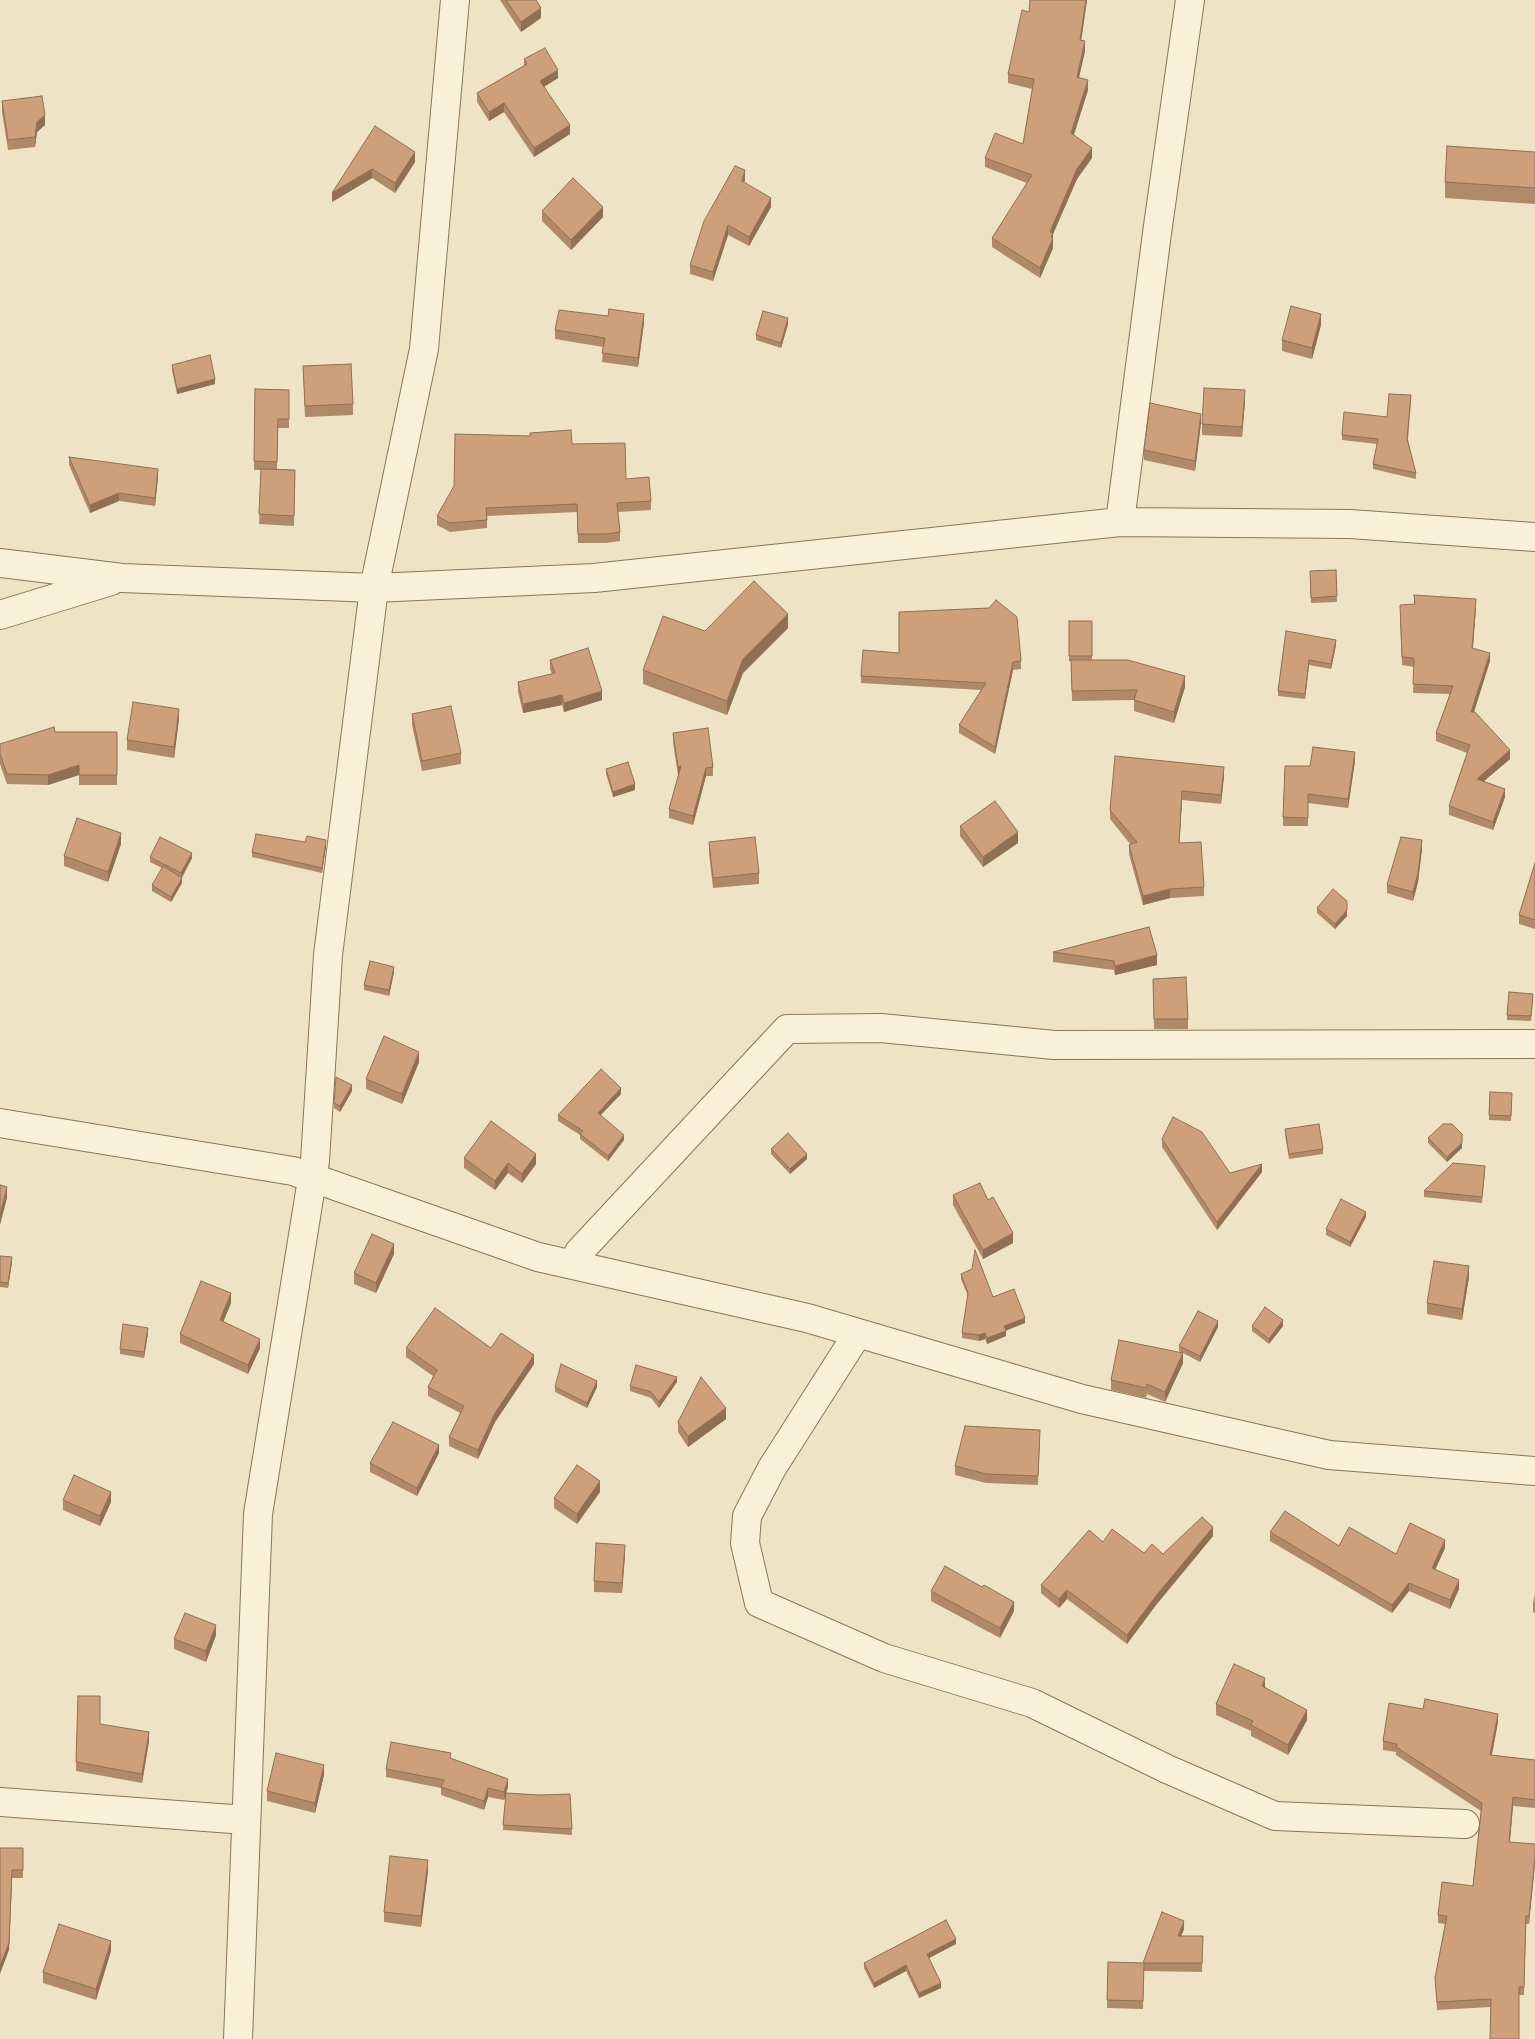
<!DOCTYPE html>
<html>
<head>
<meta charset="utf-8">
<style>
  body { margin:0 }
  canvas { display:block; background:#eee3c4 }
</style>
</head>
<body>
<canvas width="1535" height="2039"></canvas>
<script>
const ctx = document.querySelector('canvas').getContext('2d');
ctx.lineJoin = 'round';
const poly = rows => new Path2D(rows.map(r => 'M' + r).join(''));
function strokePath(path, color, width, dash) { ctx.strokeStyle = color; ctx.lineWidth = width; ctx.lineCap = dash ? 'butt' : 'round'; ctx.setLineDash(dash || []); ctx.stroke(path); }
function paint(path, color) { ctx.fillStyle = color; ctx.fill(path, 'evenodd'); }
const minor = poly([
  [1120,522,1157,233,1190,0],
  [0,563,122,578,374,588,594,578,1120,522,1350,524,1535,537],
  [0,615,111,581],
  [0,1123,293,1171,538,1257,807,1318,1082,1399,1329,1455,1535,1471],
  [579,1252,787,1029,881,1028,1054,1045,1535,1044],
  [858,1333,772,1468,747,1516,745,1543,759,1603,884,1658,1032,1703,1167,1769,1275,1816,1465,1824],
  [0,1802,246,1820],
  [238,2039,258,1514,315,1161,328,955,374,588,424,349,455,0]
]);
const wall = poly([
  [500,0,536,0,541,18,521,32],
  [1030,0,1087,0,1081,40,1085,51,1079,77,1088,90,1074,135,1092,158,1077,179,1053,234,1053,248,1040,278,992,247,992,238,1027,183,985,167,985,158,1023,144,1032,89,1008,83,1008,74,1029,12],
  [524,59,558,78,544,87,570,134,534,157,504,112,489,121,477,102,477,93,524,66],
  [2,101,45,125,37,132,35,147,8,150,2,112],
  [375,126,415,162,395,193,372,178,332,202],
  [1535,152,1535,204,1445,198,1445,182],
  [745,180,744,182,771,207,749,246,728,235,713,281,690,274,690,265],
  [542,211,603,217,571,250,542,221],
  [644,323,638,367,602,362,603,347,555,339,555,330],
  [788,324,781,348,756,340,756,335],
  [1321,325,1312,359,1282,351,1282,340],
  [172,365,215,384,177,394,172,370],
  [303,366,353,404,353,415,305,417],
  [255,389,289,390,289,428,278,428,277,469,295,470,294,526,259,524,261,470,254,470],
  [1245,401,1242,437,1202,435,1202,424],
  [1411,401,1408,440,1416,473,1416,479,1373,469,1373,464,1377,444,1342,440,1342,435,1387,417],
  [1201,423,1195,471,1144,460,1144,450],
  [572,444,626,479,651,501,651,510,618,512,620,532,620,541,606,543,578,543,577,512,487,516,487,528,450,532,437,525,437,516],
  [69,457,158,477,155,506,119,501,90,513,69,465],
  [1336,570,1337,602,1311,603,1310,571],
  [1414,595,1476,608,1473,648,1490,661,1474,712,1510,759,1484,781,1505,797,1493,830,1449,815,1449,806,1467,753,1436,741,1436,733,1450,694,1413,693,1414,667,1402,665,1400,613,1414,604],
  [1069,621,1092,621,1092,660,1185,687,1174,723,1134,711,1134,700,1072,701,1071,661,1069,661],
  [788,628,743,673,727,715,643,684,643,670,705,631],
  [1286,631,1336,645,1331,669,1309,665,1305,699,1278,696,1278,691],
  [899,653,1021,661,1021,669,1013,670,995,754,959,733,959,725,981,690,861,683,861,676],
  [550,660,602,700,564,712,562,705,523,713,518,692,518,682,552,674,550,669],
  [412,714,461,753,461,764,422,771,412,725],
  [179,719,174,758,127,750,127,740],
  [55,732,117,732,117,785,79,785,79,775,48,785,7,784,0,764,0,744],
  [673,733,713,767,713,776,706,776,693,825,669,818,669,809,678,776,673,742],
  [1355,761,1348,808,1308,803,1308,826,1283,826,1283,817,1310,766],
  [606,769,635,790,613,797,606,774],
  [1224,776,1221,804,1182,800,1179,843,1204,887,1204,896,1170,898,1143,905,1129,854,1129,845,1131,845,1110,819,1110,810],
  [960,826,1018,843,983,867,960,836],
  [305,842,326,846,322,873,252,857,252,852],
  [709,842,759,873,759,884,713,888,709,853],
  [121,844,108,882,64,866,64,856],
  [1422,849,1418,882,1413,901,1387,893,1387,885],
  [150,857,192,858,182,878,182,883,171,902,152,891,152,885,162,868,150,862],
  [1535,863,1535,929,1519,924,1519,915],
  [1317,908,1347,916,1335,929,1317,913],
  [1053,952,1157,965,1115,975,1114,970,1053,962],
  [394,972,389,996,364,990,364,985],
  [1153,979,1188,1019,1188,1029,1154,1029],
  [1533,999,1531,1021,1507,1020,1507,1015],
  [419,1062,402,1104,366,1089,366,1079],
  [352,1091,340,1112,334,1108,334,1103],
  [1490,1092,1512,1099,1511,1121,1489,1120],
  [621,1094,600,1115,624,1140,608,1161,580,1139,580,1135,558,1121,558,1115],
  [1285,1129,1323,1149,1323,1154,1289,1159,1285,1134],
  [1428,1138,1462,1148,1447,1162,1428,1143],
  [1162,1139,1230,1173,1262,1172,1217,1230,1162,1147],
  [771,1149,807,1159,790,1174,771,1154],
  [464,1158,536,1164,522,1183,508,1173,495,1190,464,1168],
  [1485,1172,1482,1203,1424,1197,1424,1191],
  [953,1195,988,1200,1013,1243,983,1259,953,1205],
  [1366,1217,1350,1247,1326,1235,1326,1229],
  [394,1254,376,1293,354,1284,354,1273],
  [0,1256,12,1262,8,1288,0,1287],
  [961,1274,993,1297,1025,1323,1005,1331,1006,1336,987,1344,985,1339,979,1341,962,1338,962,1333,968,1296,961,1279],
  [1469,1277,1462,1320,1427,1314,1427,1303],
  [231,1303,223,1322,260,1348,248,1374,180,1343,180,1334],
  [1252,1326,1283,1326,1269,1344,1252,1331],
  [1218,1327,1200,1362,1179,1351,1179,1346],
  [148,1333,144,1358,120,1354,120,1349],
  [406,1348,491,1348,534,1364,495,1422,478,1459,449,1446,449,1437,460,1413,428,1396,428,1387,433,1376,406,1357],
  [1183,1363,1165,1402,1147,1394,1146,1398,1111,1390,1111,1380],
  [677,1382,659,1408,651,1398,630,1391,630,1386],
  [555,1387,597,1387,587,1408,555,1392],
  [726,1419,688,1447,678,1432,678,1422],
  [1040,1439,1038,1485,986,1483,955,1475,955,1466],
  [439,1453,417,1496,370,1472,370,1463],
  [600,1492,577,1524,554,1508,554,1498],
  [63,1500,111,1502,100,1526,63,1510],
  [1270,1532,1339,1546,1396,1554,1445,1548,1435,1569,1459,1589,1450,1609,1409,1591,1392,1613,1270,1541],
  [1213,1536,1156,1605,1127,1644,1067,1599,1059,1608,1041,1593,1041,1585,1103,1542,1144,1553,1163,1554],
  [625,1555,622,1593,594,1592,594,1581],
  [931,1591,1014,1611,1000,1638,931,1601],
  [1535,1594,1535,1613,1533,1612,1533,1603],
  [216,1635,206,1662,174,1649,174,1639],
  [1265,1687,1307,1720,1288,1755,1251,1736,1251,1731,1216,1715,1216,1704],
  [78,1696,100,1724,149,1741,142,1783,76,1771],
  [1498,1722,1492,1755,1535,1760,1535,1808,1513,1806,1510,1842,1535,1844,1529,1924,1526,1924,1524,1995,1519,1995,1490,2007,1437,2010,1435,1978,1445,1924,1438,1923,1438,1915,1473,1886,1481,1811,1396,1755,1396,1752,1383,1750,1383,1741],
  [451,1758,508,1787,506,1793,539,1795,570,1794,572,1835,503,1830,506,1795,504,1800,488,1797,484,1810,441,1795,441,1788,386,1777,386,1769],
  [324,1775,315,1813,267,1801,267,1791],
  [0,1848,23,1848,23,1878,12,1878,9,1950],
  [428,1871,421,1927,384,1922,384,1912],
  [1184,1929,1181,1936,1203,1936,1202,1972,1144,1971,1143,2009,1107,2008,1108,1962,1143,1963],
  [956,1944,929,1958,941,1988,919,1998,906,1971,874,1988,864,1968,864,1963],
  [111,1951,96,2000,43,1983,43,1972]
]);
const shadedWall = poly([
  [1086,0,1087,0,1080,49,1080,40],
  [541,8,541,18,521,32,521,22],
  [1085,41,1085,51,1077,86,1077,77],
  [558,70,558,78,540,89,540,81],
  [1088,80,1088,90,1071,143,1071,133],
  [504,103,504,112,489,121,489,112],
  [45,115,45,125,37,132,35,147,35,137,37,122],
  [570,125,570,134,534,157,534,148],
  [1092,148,1092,158,1077,179,1053,234,1053,248,1040,278,1040,268,1050,232,1077,169],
  [415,152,415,162,395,193,395,183],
  [372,169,372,178,332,202,332,193],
  [745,170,745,180,742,190,742,181],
  [771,198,771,207,749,246,749,237],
  [603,207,603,217,571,250,571,240],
  [728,225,728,235,713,281,713,272],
  [644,314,644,323,638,367,638,358],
  [1321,314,1321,325,1312,359,1312,348],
  [788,318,788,324,781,348,781,343],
  [215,379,215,384,177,394,177,389],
  [1245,390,1245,401,1242,437,1242,427],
  [1201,414,1201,423,1195,471,1195,461],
  [158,469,158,477,155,506,155,498],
  [119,493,119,501,90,513,90,505],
  [1476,599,1476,608,1472,656,1472,648],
  [788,614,788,628,743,673,727,715,727,701,743,659],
  [1336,640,1336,645,1331,669,1331,664],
  [1490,653,1490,661,1471,721,1471,712],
  [1309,660,1309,665,1305,699,1305,694],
  [1013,662,1013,670,995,754,995,747],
  [1185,676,1185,687,1174,723,1174,712],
  [602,691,602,700,564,712,564,703],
  [562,695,562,705,523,713,523,704],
  [179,709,179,719,174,758,174,747],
  [1510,750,1510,759,1477,787,1477,779],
  [1355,752,1355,761,1348,808,1348,799],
  [79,765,79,775,48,785,48,775],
  [681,766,678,776,678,767],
  [1224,767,1224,776,1221,804,1221,795],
  [706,768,706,776,693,825,693,816],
  [635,784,635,790,613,797,613,792],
  [1505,789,1505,797,1493,830,1493,822],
  [1182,791,1182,800,1179,852,1179,843],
  [1018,832,1018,843,983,867,983,857],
  [121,833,121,844,108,882,108,872],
  [326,840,326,846,322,873,322,868],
  [1422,840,1422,849,1418,882,1413,901,1413,892],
  [192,853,192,858,181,878,181,873],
  [182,878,182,883,171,902,171,897],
  [1170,889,1170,898,1143,905,1143,896],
  [1347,910,1347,916,1335,929,1335,924],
  [1157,955,1157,965,1115,975,1115,966],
  [394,967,394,972,389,996,389,990],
  [419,1052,419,1062,402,1104,402,1094],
  [352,1085,352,1091,340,1112,340,1106],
  [621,1088,621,1094,598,1118,598,1113],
  [624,1135,624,1140,608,1161,608,1156],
  [1462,1143,1462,1148,1447,1162,1447,1157],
  [536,1154,536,1164,522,1183,522,1174],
  [807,1154,807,1159,790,1174,790,1169],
  [508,1163,508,1173,495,1190,495,1181],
  [1262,1164,1262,1172,1217,1230,1217,1222],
  [7,1187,7,1198,0,1225,0,1215],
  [1366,1212,1366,1217,1350,1247,1350,1242],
  [1013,1233,1013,1243,983,1259,983,1250],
  [394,1244,394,1254,376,1293,376,1283],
  [12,1257,12,1262,8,1288,8,1283],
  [1469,1266,1469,1277,1462,1320,1462,1309],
  [231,1293,231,1303,220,1330,220,1320],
  [1025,1318,1025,1323,1004,1331,1004,1326],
  [1283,1320,1283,1326,1269,1344,1269,1339],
  [1218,1321,1218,1327,1200,1362,1200,1356],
  [148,1328,148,1333,144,1358,144,1352],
  [1006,1331,1006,1336,987,1344,987,1338],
  [985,1333,985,1339,979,1341,979,1335],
  [260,1339,260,1348,248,1374,248,1365],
  [1183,1353,1183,1363,1165,1402,1165,1392],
  [534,1355,534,1364,495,1422,478,1459,478,1450,495,1413],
  [677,1377,677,1382,659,1408,659,1402],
  [597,1381,597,1387,587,1408,587,1403],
  [726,1408,726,1419,688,1447,688,1436],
  [439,1445,439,1453,417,1496,417,1488],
  [600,1481,600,1492,577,1524,577,1514],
  [111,1492,111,1502,100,1526,100,1516],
  [1213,1527,1213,1536,1156,1605,1127,1644,1127,1635,1156,1596],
  [1445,1540,1445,1548,1432,1577,1432,1568],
  [625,1545,625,1555,622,1593,622,1583],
  [1459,1580,1459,1589,1450,1609,1450,1600],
  [1409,1583,1409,1591,1392,1613,1392,1605],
  [1067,1590,1067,1599,1059,1608,1059,1599],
  [1014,1602,1014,1611,1000,1638,1000,1628],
  [216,1625,216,1635,206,1662,206,1651],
  [1265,1678,1265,1688,1262,1686],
  [1307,1710,1307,1720,1288,1755,1288,1745],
  [1498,1714,1498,1722,1490,1763,1490,1755],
  [149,1732,149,1741,142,1783,142,1774],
  [324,1765,324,1775,315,1813,315,1803],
  [508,1779,508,1787,504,1800,504,1792],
  [488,1788,488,1797,484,1810,484,1801],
  [1513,1797,1513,1806,1509,1850,1509,1842],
  [1535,1857,1535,1865,1529,1924,1529,1916],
  [428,1860,428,1871,421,1927,421,1916],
  [12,1878,9,1950,0,1974,0,1966],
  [1184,1921,1184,1929,1178,1944,1178,1936],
  [956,1939,956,1944,927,1959,927,1954],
  [111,1941,111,1951,96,2000,96,1989],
  [906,1965,906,1971,874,1988,874,1983],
  [941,1983,941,1988,919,1998,919,1993]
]);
const building = poly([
  [506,0,536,0,541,8,521,22,506,0],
  [1030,0,1086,0,1080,40,1085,41,1077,77,1088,80,1071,133,1092,148,1077,169,1050,232,1053,233,1051,237,1053,238,1040,268,992,238,1032,175,985,158,995,133,1023,144,1034,79,1008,74,1022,10,1029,12,1030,0],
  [545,48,558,70,540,81,570,125,534,148,504,103,489,112,477,93,527,64,524,59,545,48],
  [42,96,45,115,37,122,35,137,8,140,2,101,42,96],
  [375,126,415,152,395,183,372,169,332,193,375,126],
  [1447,146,1535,152,1535,188,1445,182,1447,146],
  [735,166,745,170,742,181,771,198,749,237,728,225,713,272,690,265,704,221,735,166],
  [573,178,603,207,571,240,542,211,573,178],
  [1291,306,1321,314,1312,348,1282,340,1291,306],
  [609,309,644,314,638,358,602,353,605,338,555,330,559,310,608,316,609,309],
  [763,311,788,318,781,343,756,335,763,311],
  [210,355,215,379,177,389,172,365,210,355],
  [351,364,353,404,305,406,303,366,351,364],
  [1204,388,1245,390,1242,427,1202,424,1204,388],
  [255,389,289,390,289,419,278,419,277,462,254,461,255,389],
  [1389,394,1411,395,1407,439,1416,473,1373,464,1378,439,1342,435,1344,412,1387,417,1389,394],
  [1150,403,1201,414,1195,461,1144,450,1150,403],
  [571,430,572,444,625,443,626,479,649,477,651,501,617,503,620,532,606,534,578,534,577,504,486,508,487,520,450,523,437,516,454,486,455,434,530,436,530,433,571,430],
  [69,457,158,469,155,498,119,493,90,505,69,457],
  [261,469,295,470,294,516,259,514,261,469],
  [1336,570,1337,596,1311,598,1310,571,1336,570],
  [754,581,788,614,743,659,727,701,643,670,663,616,705,631,754,581],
  [1414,595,1476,599,1472,648,1490,653,1471,712,1475,712,1510,750,1477,779,1505,789,1493,822,1449,806,1470,745,1436,733,1453,686,1413,684,1414,658,1402,657,1400,605,1415,604,1414,595],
  [996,600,1017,617,1021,661,1013,662,995,747,959,725,986,683,861,676,863,650,899,653,899,612,989,608,996,600],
  [1069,621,1092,621,1092,656,1069,656,1069,621],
  [1286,631,1336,640,1331,664,1309,660,1305,694,1278,691,1286,631],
  [588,648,602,691,564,703,562,695,523,704,518,682,555,673,550,660,588,648],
  [1071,660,1128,660,1185,676,1174,712,1134,700,1137,690,1072,691,1071,660],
  [133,702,179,709,174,747,127,740,133,702],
  [451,706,461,753,422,761,412,714,451,706],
  [54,727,55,732,117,732,117,775,79,775,79,765,48,775,7,774,0,754,0,744,54,727],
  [708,728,713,767,706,768,693,816,669,809,681,766,678,767,673,733,708,728],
  [1313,747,1355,752,1348,799,1308,794,1308,818,1283,817,1285,766,1310,766,1313,747],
  [1115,756,1224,767,1221,795,1182,791,1179,843,1201,842,1204,887,1170,889,1143,896,1129,845,1137,842,1110,810,1115,756],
  [628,762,635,784,613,792,606,769,628,762],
  [995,801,1018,832,983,857,960,826,995,801],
  [77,818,121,833,108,872,64,856,77,818],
  [256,834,305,842,307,836,326,840,322,868,252,852,256,834],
  [160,837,192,853,181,873,150,857,160,837],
  [755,837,759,873,713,878,709,842,755,837],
  [1401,837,1422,840,1418,873,1413,892,1387,885,1401,837],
  [1535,863,1535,920,1519,915,1535,863],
  [163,866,182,878,171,897,152,885,163,866],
  [1333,889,1347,901,1347,910,1335,924,1317,908,1333,889],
  [1149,927,1157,955,1115,966,1114,961,1053,952,1149,927],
  [370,961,394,967,389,990,364,985,370,961],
  [1186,977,1188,1019,1154,1019,1153,979,1186,977],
  [1509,992,1533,994,1531,1016,1507,1015,1509,992],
  [384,1036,419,1052,402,1094,366,1079,384,1036],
  [601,1069,621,1088,598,1113,624,1135,608,1156,580,1134,583,1131,558,1115,601,1069],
  [336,1077,352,1085,340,1106,334,1103,336,1077],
  [1490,1092,1512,1093,1511,1116,1489,1115,1490,1092],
  [1173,1117,1202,1132,1230,1173,1262,1164,1217,1222,1162,1139,1173,1117],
  [491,1121,536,1154,522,1174,508,1163,495,1181,464,1158,491,1121],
  [1319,1124,1323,1149,1289,1154,1285,1129,1319,1124],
  [1443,1124,1452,1124,1462,1134,1462,1143,1447,1157,1428,1138,1443,1124],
  [788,1133,807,1154,790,1169,771,1149,788,1133],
  [1453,1163,1485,1166,1482,1197,1424,1191,1453,1163],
  [980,1183,988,1200,993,1197,1013,1233,983,1250,953,1195,980,1183],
  [0,1185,7,1187,0,1215,0,1185],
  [1341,1199,1366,1212,1350,1242,1326,1229,1341,1199],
  [372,1234,394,1244,376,1283,354,1273,372,1234],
  [975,1250,993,1297,1014,1289,1025,1318,1004,1326,1006,1331,987,1338,985,1333,979,1335,962,1333,968,1293,961,1274,972,1269,975,1250],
  [0,1256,12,1257,8,1283,0,1282,0,1256],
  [1434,1261,1469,1266,1462,1309,1427,1303,1434,1261],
  [201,1281,231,1293,220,1320,260,1339,248,1365,180,1334,201,1281],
  [1265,1307,1283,1320,1269,1339,1252,1326,1265,1307],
  [435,1308,491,1348,501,1333,534,1355,495,1413,478,1450,449,1437,464,1406,428,1387,437,1370,406,1348,435,1308],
  [1198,1311,1218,1321,1200,1356,1179,1346,1198,1311],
  [123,1324,148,1328,144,1352,120,1349,123,1324],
  [1119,1340,1183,1353,1165,1392,1147,1384,1146,1388,1111,1380,1119,1340],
  [561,1364,597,1381,587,1403,555,1387,561,1364],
  [636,1365,677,1377,659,1402,651,1392,630,1386,636,1365],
  [701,1377,726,1408,688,1436,678,1422,701,1377],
  [393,1422,439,1445,417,1488,370,1463,393,1422],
  [965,1426,1040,1430,1038,1476,986,1474,955,1466,965,1426],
  [577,1465,600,1481,577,1514,554,1498,577,1465],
  [74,1475,111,1492,100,1516,63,1500,74,1475],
  [1285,1511,1339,1546,1349,1527,1396,1554,1410,1523,1445,1540,1432,1568,1459,1580,1450,1600,1409,1583,1392,1605,1270,1532,1285,1511],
  [1202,1517,1213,1527,1156,1596,1127,1635,1067,1590,1059,1599,1041,1585,1089,1530,1103,1542,1112,1529,1144,1553,1152,1544,1163,1554,1202,1517],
  [596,1543,625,1545,622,1583,594,1581,596,1543],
  [945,1566,982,1587,984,1585,1014,1602,1000,1628,931,1591,945,1566],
  [185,1613,216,1625,206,1651,174,1639,185,1613],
  [1234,1664,1265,1678,1262,1686,1307,1710,1288,1745,1251,1725,1253,1721,1216,1704,1234,1664],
  [78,1696,100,1696,100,1724,149,1732,142,1774,76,1762,78,1696],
  [1425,1699,1498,1714,1490,1755,1535,1760,1535,1800,1513,1797,1509,1842,1535,1844,1535,1857,1529,1916,1526,1916,1524,1987,1519,1987,1519,2039,1490,2039,1491,1999,1437,2002,1435,1978,1447,1916,1438,1915,1442,1882,1473,1886,1482,1803,1396,1747,1397,1744,1383,1741,1389,1703,1423,1709,1425,1699],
  [391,1742,451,1753,450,1758,508,1779,504,1792,488,1788,484,1801,441,1787,444,1780,386,1769,391,1742],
  [276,1753,324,1765,315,1803,267,1791,276,1753],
  [506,1793,539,1795,570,1794,572,1829,503,1825,506,1793],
  [0,1848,23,1848,23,1870,12,1870,9,1943,0,1966,0,1848],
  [390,1856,428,1860,421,1916,384,1912,390,1856],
  [1162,1912,1184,1921,1178,1936,1203,1936,1202,1963,1144,1963,1143,2001,1107,2000,1108,1962,1143,1963,1162,1912],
  [946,1920,956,1939,927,1954,941,1983,919,1993,906,1965,874,1983,864,1963,946,1920],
  [59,1924,111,1941,96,1989,43,1972,59,1924]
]);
strokePath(minor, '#89755a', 30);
strokePath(minor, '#f9f0d8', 28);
paint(wall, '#b08969');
paint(shadedWall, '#906f55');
paint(building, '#cd9f7a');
strokePath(building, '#906f55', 1);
</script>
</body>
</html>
